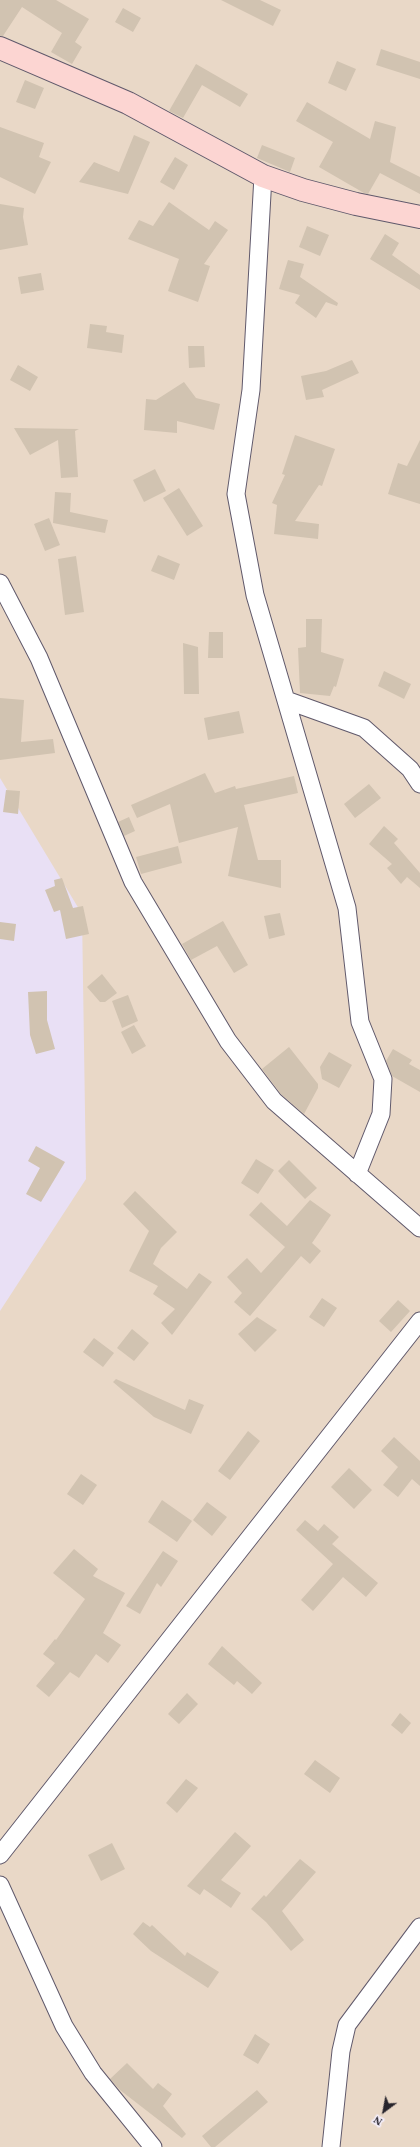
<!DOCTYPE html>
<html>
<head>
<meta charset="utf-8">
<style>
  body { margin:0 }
  #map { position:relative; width:420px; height:2147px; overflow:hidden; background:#e9e0f5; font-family:"Times New Roman",serif }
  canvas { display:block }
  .north { position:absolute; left:364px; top:2091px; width:40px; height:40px; -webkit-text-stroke:3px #f5effc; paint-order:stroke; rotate:212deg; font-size:11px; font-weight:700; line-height:16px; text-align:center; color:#27242c }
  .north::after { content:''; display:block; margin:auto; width:14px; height:18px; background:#27242c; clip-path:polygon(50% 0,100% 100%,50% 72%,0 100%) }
</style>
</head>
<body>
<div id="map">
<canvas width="420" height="2147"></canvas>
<div class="north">N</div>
</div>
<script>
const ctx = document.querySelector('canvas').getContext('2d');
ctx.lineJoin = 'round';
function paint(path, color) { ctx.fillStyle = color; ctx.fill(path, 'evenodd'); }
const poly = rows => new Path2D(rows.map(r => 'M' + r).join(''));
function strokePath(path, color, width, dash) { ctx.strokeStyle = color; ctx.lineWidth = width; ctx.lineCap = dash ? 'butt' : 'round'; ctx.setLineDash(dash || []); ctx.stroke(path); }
const industrial = poly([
  [0,0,420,0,420,2147,0,2147,0,1311,86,1179,82,914,0,778]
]);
const building = poly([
  [0,0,56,0,89,19,75,42,82,47,72,64,51,52,62,33,22,7,3,36,0,36],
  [221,0,260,0,281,10,273,26],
  [123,8,141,18,133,32,115,22],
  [381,49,420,62,420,79,376,65],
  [337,61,356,69,346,91,328,83],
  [196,64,248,94,240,107,202,85,183,118,169,111],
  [25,80,44,88,35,109,16,102],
  [307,102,370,139,375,121,396,127,390,162,420,177,420,194,380,173,368,194,364,193,319,167,333,142,296,121],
  [0,127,44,143,39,157,51,162,35,194,0,177],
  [134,135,150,142,128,194,79,182,94,162,119,172],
  [262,145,295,158,290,172,257,158],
  [175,157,188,165,174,190,160,182],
  [169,202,209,230,215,221,228,230,204,264,210,266,198,302,168,291,179,259,128,239,139,220,153,226],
  [0,204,24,208,23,217,28,245,0,250],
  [307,226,329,235,320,256,299,247],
  [385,234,399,243,392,255,420,275,420,290,370,259],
  [288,260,304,264,300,277,338,303,337,306,326,302,316,318,295,303,300,295,279,289],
  [41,273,44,290,21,294,18,277],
  [90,324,107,326,106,332,124,335,122,353,87,348],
  [188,346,204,346,205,367,189,368],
  [352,360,359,373,322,390,324,397,306,400,301,376,326,371],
  [18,365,38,377,30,391,10,380],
  [184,382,196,398,220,404,214,430,177,421,177,433,144,430,146,399,156,400],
  [14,428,79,429,75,431,78,477,61,478,58,440,30,455],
  [295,435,335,449,322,486,319,485,295,521,319,524,318,539,274,534,277,505,272,503,285,475,282,474],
  [420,440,420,504,388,494,398,463,407,466],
  [155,469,166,491,144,502,133,480],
  [179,488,203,526,187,536,163,498],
  [55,492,71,493,70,512,108,520,105,533,53,523],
  [49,518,60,545,45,551,34,524],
  [158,555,180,564,174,580,151,571],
  [76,556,84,612,65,615,58,559],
  [306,619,322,619,321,652,344,659,336,687,334,686,330,696,300,693,298,648,306,647],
  [209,632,223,632,223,658,208,658],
  [183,643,198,647,199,694,184,694],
  [384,671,411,684,404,699,378,686],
  [0,698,24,700,21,742,53,739,55,753,0,760],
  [239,711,244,733,208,740,204,718],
  [205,773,215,793,235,786,236,789,294,776,298,793,244,805,258,860,281,860,281,888,228,876,238,827,179,843,170,804,137,818,131,805],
  [369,784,381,798,355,818,344,804],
  [6,790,20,791,18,814,3,812],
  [129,817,135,831,124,836,118,822],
  [384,826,398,839,394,843,420,873,420,888,407,877,401,884,387,868,392,864,369,844],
  [178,846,182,863,141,874,136,857],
  [62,878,73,908,83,906,89,934,66,939,60,910,54,912,45,890,55,886,54,880],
  [280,913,285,935,269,939,264,916],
  [223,921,248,965,234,973,217,946,191,960,182,944],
  [0,922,16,924,14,941,0,939],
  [102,974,117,993,105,1002,100,1002,87,987],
  [47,991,47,1020,55,1049,36,1054,30,1035,28,992],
  [128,995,138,1021,122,1028,112,1001],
  [134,1025,146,1046,132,1054,121,1032],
  [289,1047,318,1084,318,1088,304,1114,281,1094,262,1069],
  [393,1049,412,1060,409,1064,420,1070,420,1092,392,1076,386,1061],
  [329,1052,352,1065,339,1088,322,1079,320,1067],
  [36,1146,65,1162,41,1202,26,1194,40,1168,28,1161],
  [256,1159,274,1170,258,1194,241,1183],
  [289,1160,317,1188,305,1199,278,1171],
  [135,1191,177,1232,161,1248,153,1264,187,1289,199,1273,212,1282,172,1335,161,1323,175,1309,153,1294,158,1286,129,1271,149,1231,123,1204],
  [310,1200,331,1215,312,1243,321,1251,310,1264,301,1256,250,1316,234,1302,242,1293,227,1277,247,1258,261,1273,285,1247,249,1215,261,1202,287,1226],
  [322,1298,337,1308,324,1327,309,1317],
  [398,1300,410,1311,391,1332,379,1321],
  [257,1317,277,1330,255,1352,238,1334],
  [132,1329,149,1343,134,1361,117,1348],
  [94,1338,114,1353,103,1367,83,1352],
  [116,1379,185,1410,189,1399,204,1405,191,1434,154,1417,113,1382],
  [248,1431,260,1441,230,1480,218,1471],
  [394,1437,420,1461,420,1486,412,1479,398,1497,383,1485,398,1467,381,1451],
  [349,1468,372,1490,354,1509,331,1487],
  [81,1474,97,1485,83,1505,67,1494],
  [162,1500,192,1521,177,1542,148,1522],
  [207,1502,227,1517,212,1536,193,1520],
  [305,1520,318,1531,324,1524,339,1537,332,1544,378,1583,366,1597,343,1577,313,1611,301,1600,333,1564,296,1530],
  [74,1549,98,1569,93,1576,125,1593,103,1633,121,1645,108,1663,96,1654,79,1678,70,1672,49,1697,36,1686,55,1663,43,1654,55,1639,56,1640,85,1599,53,1573],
  [163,1551,178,1561,161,1587,157,1583,140,1614,126,1606],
  [222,1646,262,1683,252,1694,237,1681,234,1685,208,1664],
  [187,1693,198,1704,179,1724,168,1714],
  [400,1713,411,1723,402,1734,391,1725],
  [315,1760,340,1778,330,1793,304,1774],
  [186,1779,198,1788,177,1813,166,1803],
  [235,1832,251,1846,221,1880,241,1893,231,1908,204,1889,200,1895,187,1886],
  [112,1843,125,1869,101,1881,88,1855],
  [300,1859,316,1872,282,1911,304,1940,291,1951,266,1922,251,1909,264,1895,266,1897],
  [143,1922,150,1927,152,1925,185,1956,187,1952,219,1972,208,1988,151,1951,133,1934],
  [255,2034,270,2044,258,2064,243,2055],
  [127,2063,153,2089,158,2083,172,2094,163,2106,186,2134,182,2138,120,2090,110,2079],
  [257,2090,268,2102,215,2147,211,2147,202,2136]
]);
const street = poly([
  [263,176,251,390,236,494,255,595,347,908,360,1022,383,1079,381,1114,357,1174],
  [0,583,39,658,133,882,228,1041,274,1101,420,1228],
  [286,700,364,728,410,769,420,784],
  [0,1855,420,1321],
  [0,1885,64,2026,93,2073,153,2147],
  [331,2147,341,2051,347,2025,420,1927]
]);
const secondary = poly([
  [0,48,128,103,263,176,303,190,356,204,420,217]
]);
paint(industrial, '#e9d8c7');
paint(building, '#d1c3b1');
strokePath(street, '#60596b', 19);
strokePath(secondary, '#60596b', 24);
strokePath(street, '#fff', 17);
strokePath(secondary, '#fcd5d2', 22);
</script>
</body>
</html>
